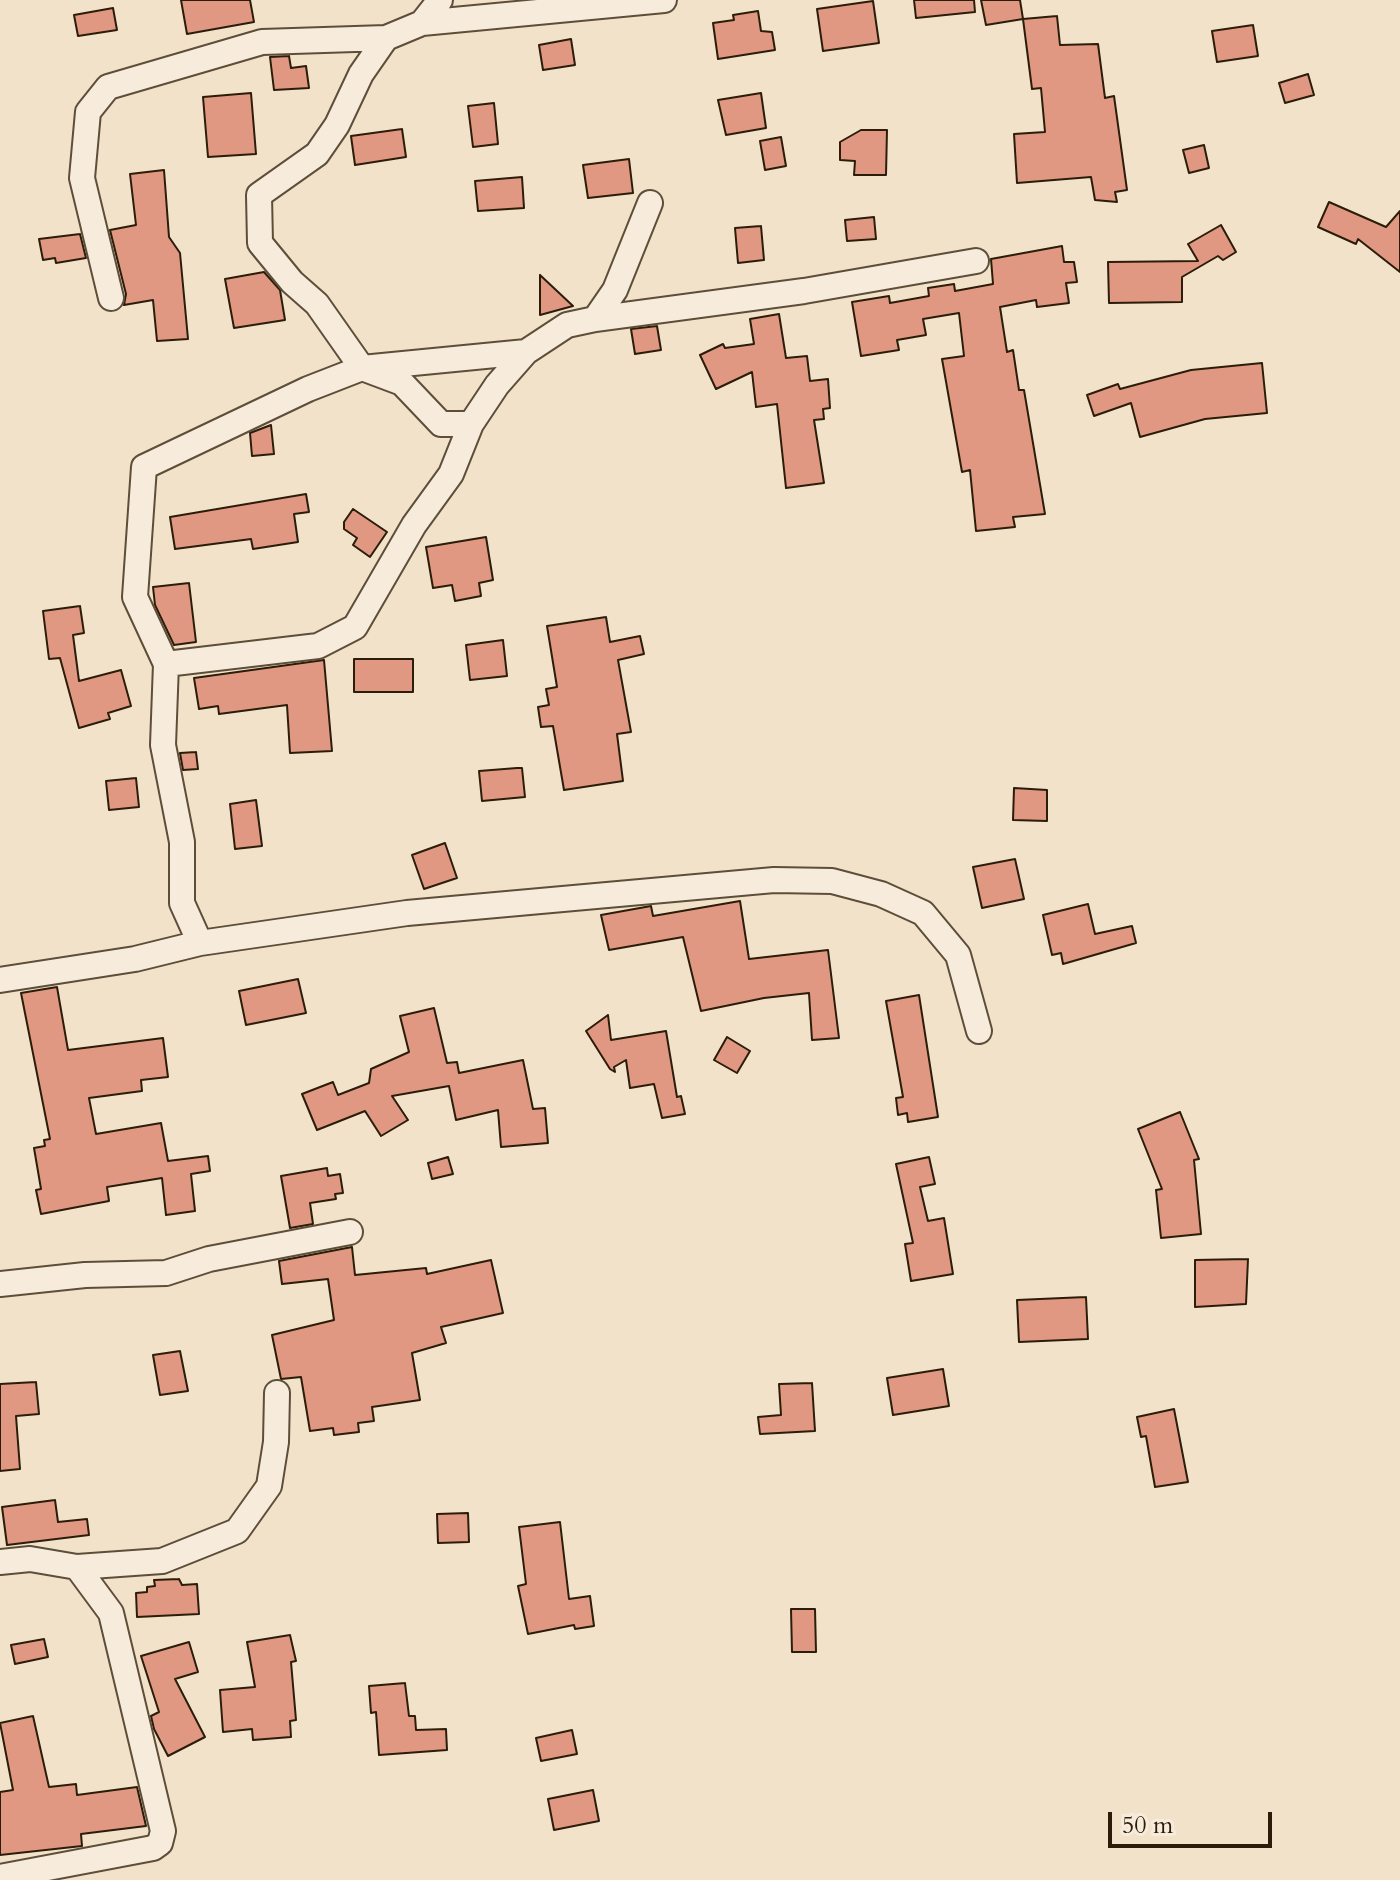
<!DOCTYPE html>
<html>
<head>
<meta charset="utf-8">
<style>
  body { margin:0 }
  #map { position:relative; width:1400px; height:1880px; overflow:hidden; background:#f2e2c9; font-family:Cardo,serif }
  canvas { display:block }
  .scale { position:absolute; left:1108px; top:1812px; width:164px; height:36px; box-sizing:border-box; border:4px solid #2b1d0a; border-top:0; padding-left:10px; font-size:24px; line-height:28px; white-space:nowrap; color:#2b1d0a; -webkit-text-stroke:6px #f7ecdc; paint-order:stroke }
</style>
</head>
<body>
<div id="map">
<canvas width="1400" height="1880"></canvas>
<div class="scale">50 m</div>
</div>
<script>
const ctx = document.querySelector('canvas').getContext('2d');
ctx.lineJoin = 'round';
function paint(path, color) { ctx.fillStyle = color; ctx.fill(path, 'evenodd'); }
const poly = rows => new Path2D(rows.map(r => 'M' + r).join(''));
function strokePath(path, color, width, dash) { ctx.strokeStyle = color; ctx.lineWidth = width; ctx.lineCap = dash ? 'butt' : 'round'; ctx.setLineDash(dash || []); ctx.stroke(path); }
const building = poly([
  [181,0,250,0,254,22,187,34,181,0],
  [914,0,974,0,975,12,916,18,914,0],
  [981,0,1020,0,1023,19,986,25,981,0],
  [873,1,879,43,823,51,817,9,873,1],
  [113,8,117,30,78,36,74,15,113,8],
  [758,11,761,31,772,32,775,50,718,59,713,23,734,20,733,15,758,11],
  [1057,16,1060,45,1098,44,1105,98,1114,96,1127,190,1115,192,1117,202,1095,200,1091,177,1017,183,1014,134,1045,132,1041,88,1032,89,1023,19,1057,16],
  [1253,25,1258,56,1217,62,1212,31,1253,25],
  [571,39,575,65,543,70,539,45,571,39],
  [289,56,291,68,306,66,309,88,274,90,270,57,289,56],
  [1308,74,1314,95,1285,103,1279,83,1308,74],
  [251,93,256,154,208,157,203,97,251,93],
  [761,93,766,128,726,135,718,100,761,93],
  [494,103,498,144,473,147,468,106,494,103],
  [402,129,406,157,355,165,351,136,402,129],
  [861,130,887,130,886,175,854,175,855,161,840,160,840,142,861,130],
  [781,137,786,166,765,170,760,141,781,137],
  [1204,145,1209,168,1189,173,1183,150,1204,145],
  [629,159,633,193,588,198,583,165,629,159],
  [164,170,169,237,180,253,188,339,157,341,153,300,124,305,126,294,110,230,136,225,130,174,164,170],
  [522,177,524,208,478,211,475,181,522,177],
  [1329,202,1386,227,1400,211,1400,272,1358,239,1356,244,1318,227,1329,202],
  [874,217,876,239,847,241,845,220,874,217],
  [1221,225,1236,252,1223,260,1218,256,1182,277,1182,302,1109,303,1108,262,1198,261,1188,244,1221,225],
  [761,226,764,260,738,263,735,228,761,226],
  [80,234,86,258,56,263,55,258,43,260,39,239,80,234],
  [1062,246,1064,262,1074,262,1077,282,1066,283,1069,303,1037,307,1036,300,1000,307,1007,352,1013,350,1019,390,1024,390,1045,514,1013,517,1015,527,976,531,970,470,962,472,942,359,964,356,959,313,923,319,926,335,897,340,899,350,861,356,852,302,889,296,890,303,929,296,928,288,954,284,955,291,993,284,991,259,1062,246],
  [264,272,280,290,285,320,234,328,225,279,264,272],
  [540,275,573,306,540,315,540,275],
  [779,314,786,358,807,356,810,381,828,379,830,408,823,409,824,419,814,420,824,483,786,488,777,404,756,407,752,372,716,389,700,355,723,344,725,348,754,344,750,319,779,314],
  [657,326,661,350,635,354,631,329,657,326],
  [1262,363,1267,413,1205,419,1140,437,1131,403,1094,416,1087,395,1118,384,1120,389,1191,370,1262,363],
  [271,425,274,454,252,456,250,433,271,425],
  [306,494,309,512,294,514,298,542,253,549,251,539,175,549,170,517,306,494],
  [353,509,387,532,370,557,353,545,357,538,344,529,344,522,353,509],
  [486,537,493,580,479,583,481,596,455,601,452,585,433,588,426,547,486,537],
  [189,583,196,642,174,645,155,605,153,587,189,583],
  [80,606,84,633,73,635,79,681,121,670,131,706,108,713,110,719,79,728,60,658,49,659,43,611,80,606],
  [606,617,610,642,640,636,644,654,618,660,631,732,617,734,623,781,564,790,553,726,541,727,538,707,549,705,546,689,557,687,547,626,606,617],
  [503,640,507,676,470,680,466,645,503,640],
  [354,659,413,659,413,692,354,692,354,659],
  [324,660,332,751,290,753,287,705,219,714,218,706,199,709,194,678,324,660],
  [196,752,198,769,183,770,180,753,196,752],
  [517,768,522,768,525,797,482,801,479,771,517,768],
  [136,778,139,807,109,810,106,781,136,778],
  [1014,788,1047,790,1047,821,1013,820,1014,788],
  [256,800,262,846,235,849,230,804,256,800],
  [445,843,457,878,424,889,412,855,445,843],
  [1015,859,1024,899,982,908,973,867,1015,859],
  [740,901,749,959,828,950,839,1038,812,1040,809,993,764,998,701,1011,683,937,609,950,601,915,651,906,653,916,740,901],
  [1088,904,1095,934,1132,926,1136,943,1063,964,1061,953,1052,955,1043,915,1088,904],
  [298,979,306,1013,246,1025,239,991,298,979],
  [57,987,68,1050,163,1038,168,1077,141,1080,142,1091,89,1098,96,1134,161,1123,168,1161,208,1156,210,1171,191,1174,195,1211,166,1215,162,1178,107,1187,109,1201,41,1214,36,1190,41,1189,34,1148,45,1146,44,1140,50,1139,21,993,57,987],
  [919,995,938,1117,908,1122,907,1113,898,1115,896,1098,903,1097,886,1001,919,995],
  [434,1008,447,1063,457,1062,459,1073,523,1060,533,1109,545,1108,548,1143,501,1147,498,1110,456,1120,449,1086,392,1096,408,1120,381,1136,365,1111,317,1130,302,1094,333,1082,338,1095,369,1083,371,1069,409,1052,400,1016,434,1008],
  [608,1015,611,1040,666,1031,677,1097,681,1096,685,1114,662,1118,654,1084,630,1088,626,1060,614,1067,615,1072,610,1069,586,1031,608,1015],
  [727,1037,750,1051,737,1073,714,1060,727,1037],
  [1180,1112,1199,1159,1194,1160,1201,1234,1161,1238,1156,1190,1162,1189,1138,1129,1180,1112],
  [448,1157,453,1174,432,1179,428,1163,448,1157],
  [929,1157,935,1184,920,1187,928,1221,944,1218,953,1274,911,1281,905,1244,913,1243,896,1164,929,1157],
  [327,1168,328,1176,340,1174,343,1193,335,1194,336,1199,310,1203,313,1224,290,1228,281,1176,327,1168],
  [352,1247,355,1275,426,1268,427,1274,491,1260,503,1313,441,1327,446,1343,412,1353,420,1400,372,1407,374,1421,358,1423,359,1432,334,1435,333,1428,310,1431,301,1377,281,1379,272,1335,334,1320,328,1279,282,1284,279,1261,352,1247],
  [1248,1259,1246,1304,1195,1307,1195,1260,1248,1259],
  [1086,1297,1088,1339,1019,1342,1017,1300,1086,1297],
  [180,1351,188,1391,160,1395,153,1355,180,1351],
  [943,1369,949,1406,893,1415,887,1378,943,1369],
  [36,1382,39,1414,16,1416,20,1469,0,1471,0,1384,36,1382],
  [812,1383,815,1431,760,1434,758,1417,781,1415,779,1384,812,1383],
  [1174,1409,1188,1482,1155,1487,1146,1436,1141,1437,1137,1417,1174,1409],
  [55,1500,58,1522,87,1519,89,1535,7,1545,2,1507,55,1500],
  [468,1513,469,1542,438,1543,437,1514,468,1513],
  [560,1522,569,1599,590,1596,594,1626,575,1629,574,1625,528,1634,518,1586,526,1584,519,1527,560,1522],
  [179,1579,182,1585,197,1584,199,1614,137,1617,136,1593,147,1592,147,1587,155,1586,154,1580,179,1579],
  [791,1609,815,1609,816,1652,792,1652,791,1609],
  [290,1635,296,1661,291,1662,296,1720,290,1721,291,1737,253,1740,252,1729,223,1732,220,1690,255,1687,247,1642,290,1635],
  [44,1639,48,1657,15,1664,11,1645,44,1639],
  [189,1642,198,1672,175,1679,205,1737,168,1756,154,1729,151,1716,159,1712,141,1656,189,1642],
  [405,1683,409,1716,415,1716,416,1730,446,1729,447,1750,379,1755,376,1712,371,1713,369,1686,405,1683],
  [33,1716,49,1787,76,1784,77,1795,137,1787,146,1826,81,1834,82,1846,0,1855,0,1792,13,1790,0,1723,33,1716],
  [572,1730,577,1754,541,1761,536,1738,572,1730],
  [593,1790,599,1821,554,1830,548,1799,593,1790]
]);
const street = poly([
  [440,0,422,23,386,38,361,74,337,125,317,154,259,195,260,243,292,282,317,304,362,368,402,383,441,424,471,424],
  [422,23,664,0],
  [111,298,82,178,88,112,108,87,262,42,386,38],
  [595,319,804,291,976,261],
  [166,664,318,646,355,627,414,525,451,474,471,424,497,385,526,352,567,325,595,319,615,290,650,203],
  [200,943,407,913,774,880,832,881,881,894,923,913,958,955,979,1031],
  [0,980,135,959,200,943,182,903,182,842,163,745,166,664,135,597,144,467,308,389,362,368,526,352],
  [0,1284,85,1275,166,1273,209,1259,350,1232],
  [0,1562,30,1559,77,1567,162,1561,237,1531,269,1486,276,1442,277,1393],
  [0,1877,153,1848,160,1843,163,1831,111,1613,77,1567]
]);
paint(building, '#e19882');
strokePath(building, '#2b1d0a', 2);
strokePath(street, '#5d4e3a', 28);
strokePath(street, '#f7ecdc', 24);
</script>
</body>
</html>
